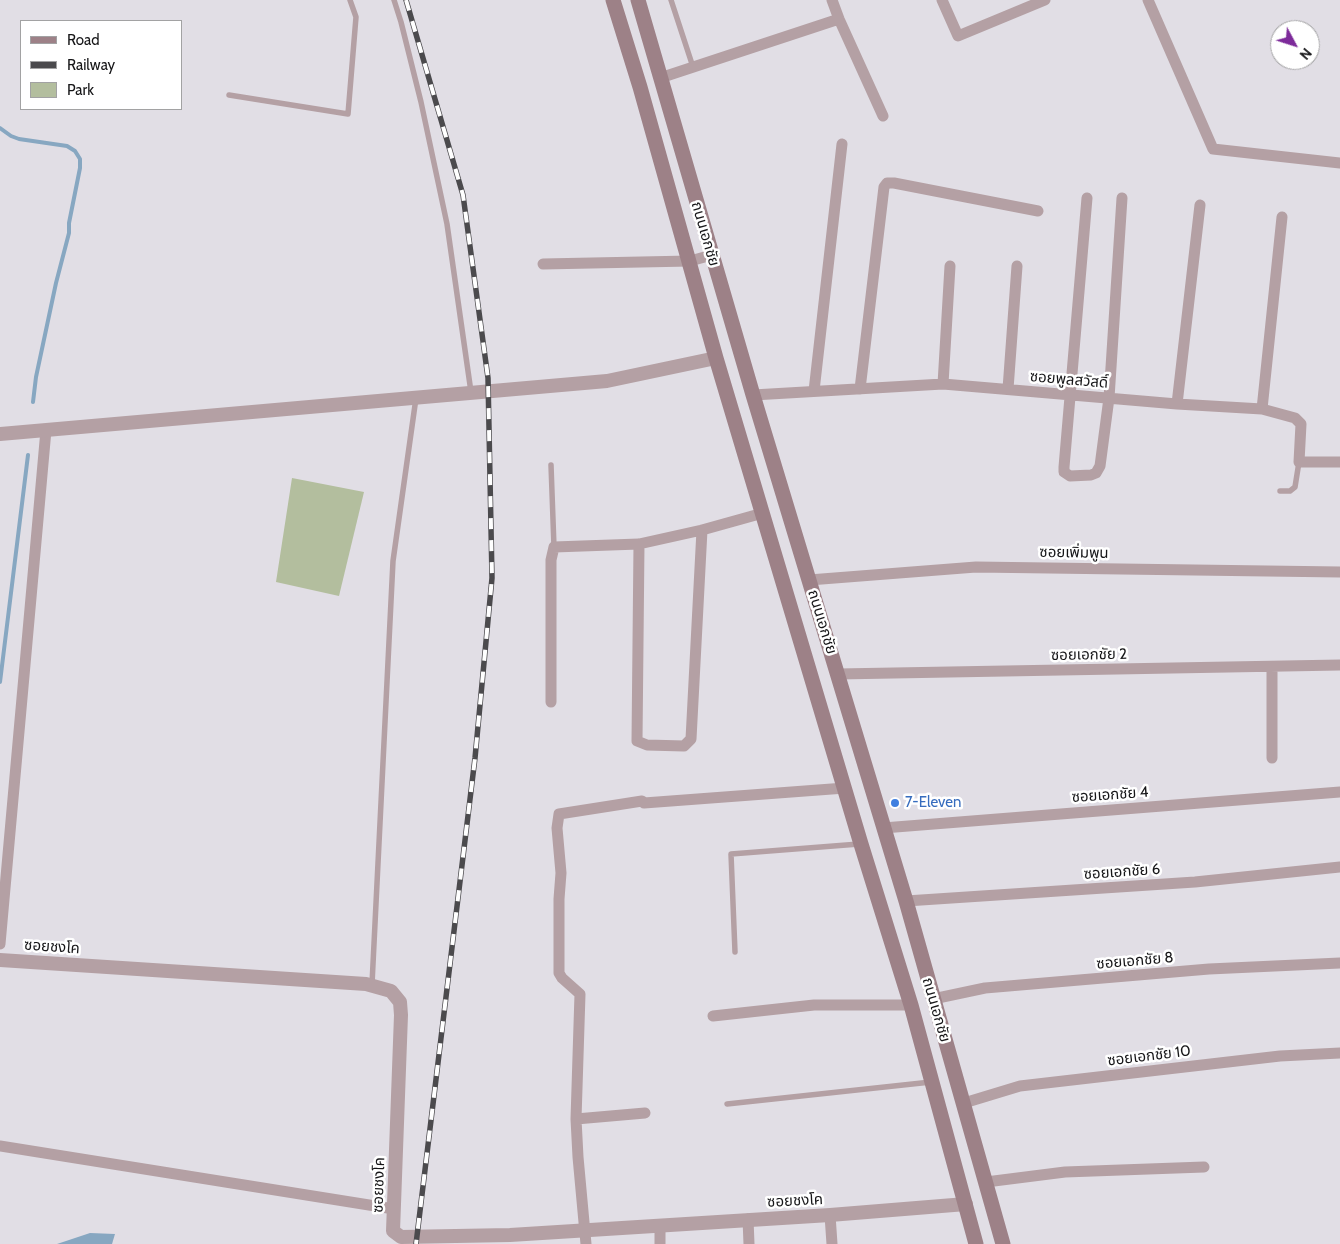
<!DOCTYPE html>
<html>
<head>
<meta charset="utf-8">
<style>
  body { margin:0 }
  #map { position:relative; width:1340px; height:1244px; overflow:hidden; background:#e1dee5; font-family:Cabin,sans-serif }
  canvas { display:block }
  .legend { position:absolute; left:20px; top:20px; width:162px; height:90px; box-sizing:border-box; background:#fff; border:1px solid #a2a2a3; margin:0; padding:6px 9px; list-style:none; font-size:15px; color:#161618 }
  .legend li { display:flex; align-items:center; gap:10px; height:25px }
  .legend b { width:25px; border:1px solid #a2a2a3 }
  .north { position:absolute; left:1270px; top:20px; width:50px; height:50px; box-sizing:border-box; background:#fff; border:1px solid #a2a2a3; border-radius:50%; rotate:130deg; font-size:14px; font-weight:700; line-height:20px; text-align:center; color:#161618 }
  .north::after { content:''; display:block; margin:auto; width:18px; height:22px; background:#7d2b9a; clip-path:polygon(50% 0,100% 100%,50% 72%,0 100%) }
</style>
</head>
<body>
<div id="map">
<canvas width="1340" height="1244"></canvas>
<ul class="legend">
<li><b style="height:6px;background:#9d8187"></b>Road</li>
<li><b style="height:6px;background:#4b4a4d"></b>Railway</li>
<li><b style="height:14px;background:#b3be9e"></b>Park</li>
</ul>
<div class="north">N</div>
</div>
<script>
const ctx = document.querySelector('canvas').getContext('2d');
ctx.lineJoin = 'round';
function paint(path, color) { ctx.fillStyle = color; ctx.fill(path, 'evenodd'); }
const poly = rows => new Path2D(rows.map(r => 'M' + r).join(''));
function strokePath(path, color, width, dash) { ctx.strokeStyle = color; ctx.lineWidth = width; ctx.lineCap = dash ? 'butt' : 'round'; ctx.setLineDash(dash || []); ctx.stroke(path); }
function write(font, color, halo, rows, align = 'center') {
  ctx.font = font + ' Cabin,"Noto Sans Thai",sans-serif'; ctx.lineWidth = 5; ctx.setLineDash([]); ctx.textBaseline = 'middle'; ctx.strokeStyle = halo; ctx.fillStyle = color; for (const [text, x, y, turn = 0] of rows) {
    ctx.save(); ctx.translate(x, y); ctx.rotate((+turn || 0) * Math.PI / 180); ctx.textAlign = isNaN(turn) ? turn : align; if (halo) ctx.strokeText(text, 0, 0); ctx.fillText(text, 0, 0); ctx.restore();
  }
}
const green = poly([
  [292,478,364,492,339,596,276,582]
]);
const water = poly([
  [90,1233,115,1234,112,1244,57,1244]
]);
const stream = poly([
  [0,128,11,136,19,139,67,146,75,151,80,159,80,168,69,223,69,233,56,283,36,377,33,402],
  [0,682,28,455]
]);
const service = poly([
  [394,0,401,22,421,102,447,224,471,392],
  [671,0,693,67],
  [229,95,348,114,356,17,350,0],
  [551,465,554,547],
  [1280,491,1290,491,1295,487,1299,462],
  [735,952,731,854,859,844],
  [372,984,393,561,416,398],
  [727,1104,931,1082]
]);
const minor = poly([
  [832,0,839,19,883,116],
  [942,0,958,36,1045,0],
  [1148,0,1213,149,1340,163],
  [660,78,839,19],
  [1087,198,1064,467,1064,472,1070,476,1091,475,1096,473,1100,466,1109,398,1122,198],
  [543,264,690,261,712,255],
  [943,384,950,266],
  [860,389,884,187,887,183,894,183,1038,211],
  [1008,389,1017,266],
  [814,391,842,144],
  [753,395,943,384,1177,404,1262,409,1295,418,1301,424,1299,462,1340,462],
  [1177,404,1200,205],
  [1262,409,1282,217],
  [639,544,637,741,647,745,684,746,691,739,702,530],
  [809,580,976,567,1340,572],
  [1272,667,1272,758],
  [838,674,1340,665],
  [551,702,551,560,554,547,639,544,702,530,763,513],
  [883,828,1340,792],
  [906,901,1195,882,1340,867],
  [0,944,46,430],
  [933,999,985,988,1209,969,1340,963],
  [713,1016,814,1005,911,1005],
  [964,1103,1020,1086,1280,1056,1340,1053],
  [576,1119,645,1113],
  [0,1146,394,1209],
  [986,1182,1065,1172,1204,1167],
  [830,1215,832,1244],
  [748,1219,749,1244],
  [660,1225,660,1244],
  [586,1244,578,1157,576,1119,580,994,562,978,559,973,559,899,561,873,557,828,559,814,642,801,644,803,845,788]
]);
const tertiary = poly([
  [0,434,607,381,716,358],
  [0,960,366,984,391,991,400,1002,401,1015,393,1231,401,1237,510,1235,830,1215,966,1204]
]);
const secondary = poly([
  [613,0,640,87,716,358,861,844,911,1005,976,1244],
  [638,0,753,395,906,901,1003,1244]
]);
const rail = poly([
  [406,0,463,195,488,378,492,578,475,758,416,1244]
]);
const markers = [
  [895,803,5,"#3f7fe0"]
];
const streetNames = [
  ["ถนนเอกชัย",705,234,74],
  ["ซอยพูลสวัสดิ์",1069,380,5],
  ["ซอยเพิ่มพูน",1074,553,1],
  ["ถนนเอกชัย",822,622,73],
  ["ซอยเอกชัย 2",1089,655,-1],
  ["ซอยเอกชัย 4",1110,795,-4],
  ["ซอยเอกชัย 6",1122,872,-4],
  ["ซอยชงโค",52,947,4],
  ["ซอยเอกชัย 8",1135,961,-5],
  ["ถนนเอกชัย",936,1010,74],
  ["ซอยเอกชัย 10",1149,1056,-7],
  ["ซอยชงโค",379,1185,-88],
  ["ซอยชงโค",795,1201,-3]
];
const shopNames = [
  ["7-Eleven",905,803]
];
paint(green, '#b3be9e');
paint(water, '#87a7c1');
strokePath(stream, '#87a7c1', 4);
strokePath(service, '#b4a0a4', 5.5);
strokePath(minor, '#b4a0a4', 11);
strokePath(tertiary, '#b4a0a4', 14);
strokePath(secondary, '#9d8187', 15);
strokePath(rail, '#4b4a4d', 5.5);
strokePath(rail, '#fff', 4, [11]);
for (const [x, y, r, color] of markers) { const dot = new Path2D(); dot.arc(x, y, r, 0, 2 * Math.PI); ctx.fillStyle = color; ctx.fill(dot); strokePath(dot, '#fff', 2); }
write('15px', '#161618', '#fff', streetNames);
write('15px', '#366cbe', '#fff', shopNames, 'left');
</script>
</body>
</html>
